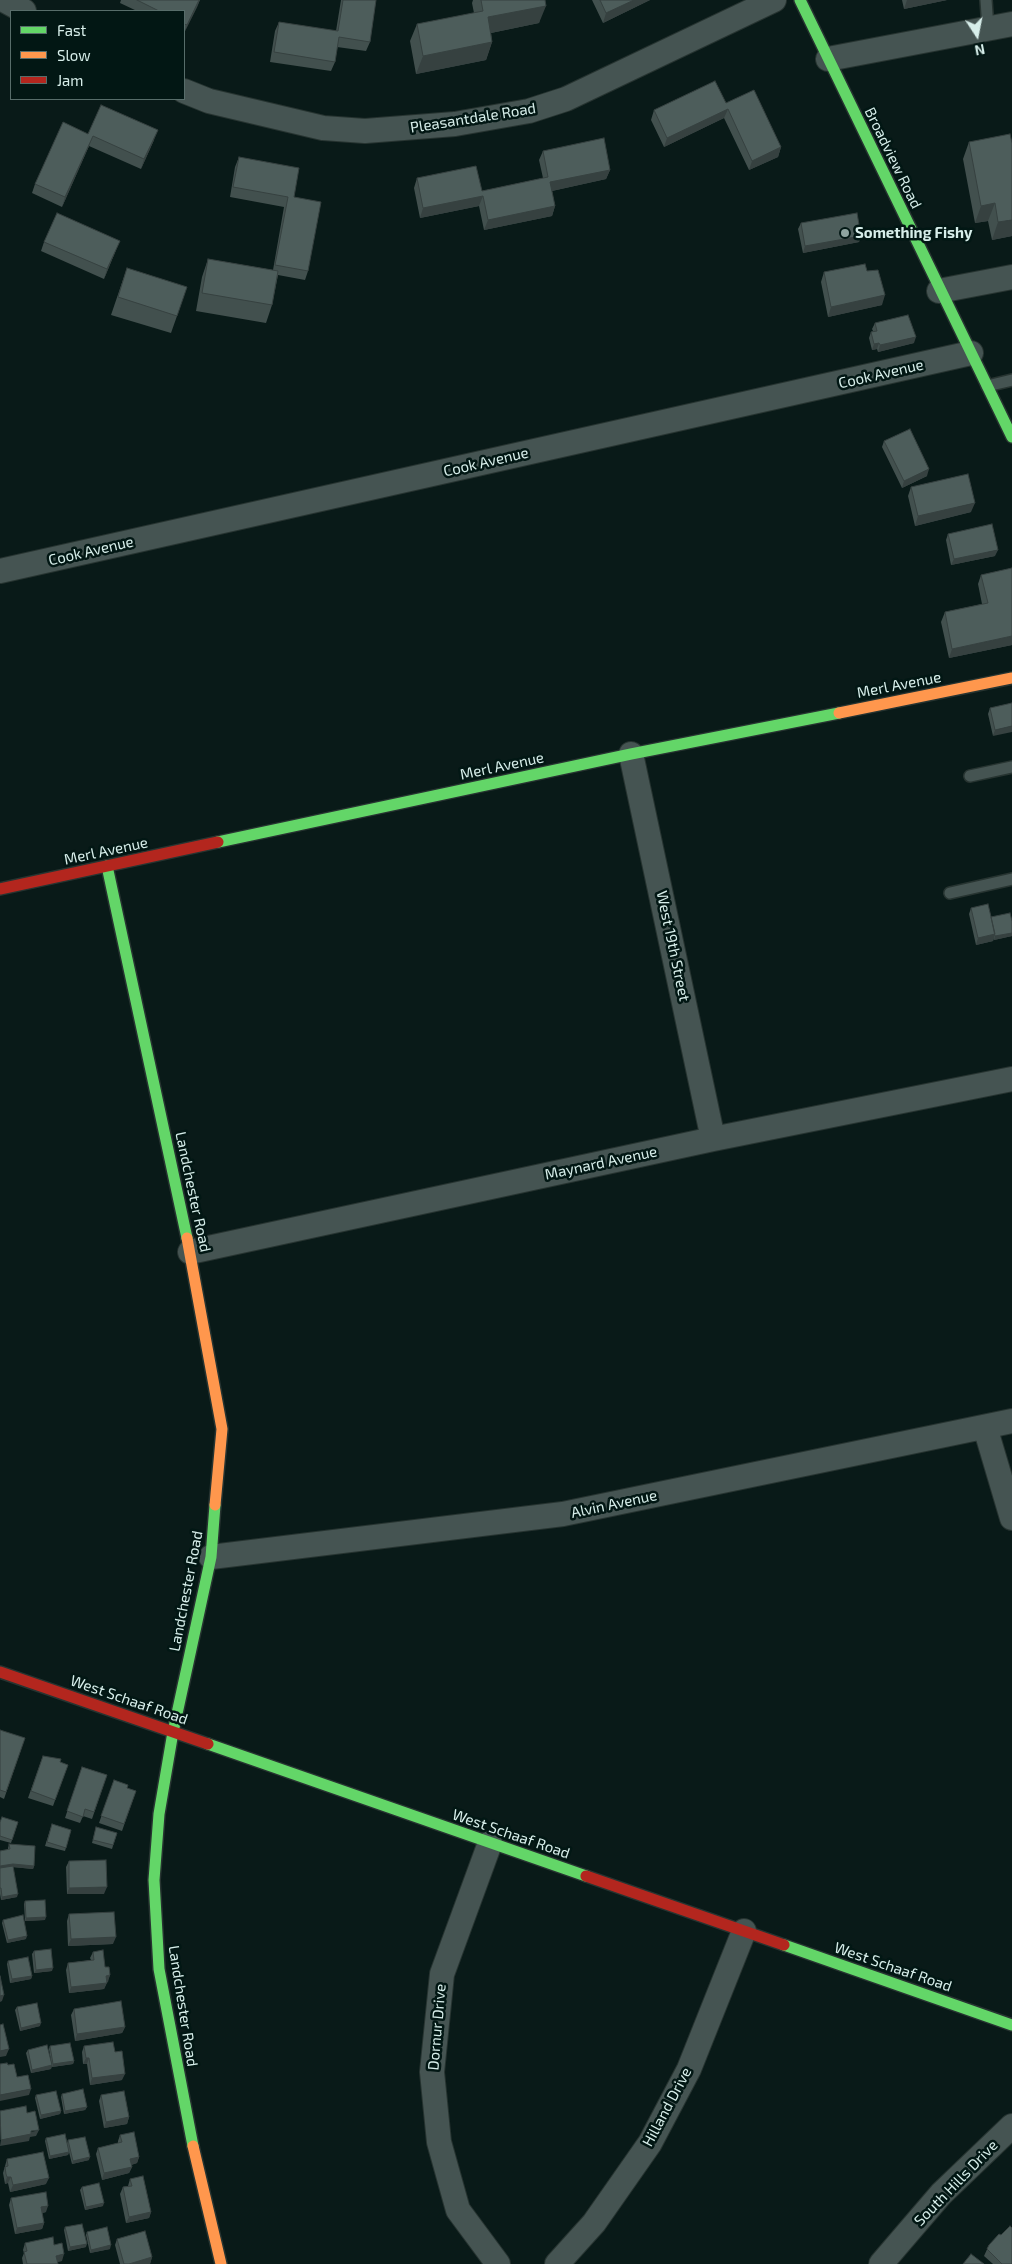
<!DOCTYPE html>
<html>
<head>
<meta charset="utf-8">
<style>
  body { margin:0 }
  #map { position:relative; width:1012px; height:2264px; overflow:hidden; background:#091a18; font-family:"Exo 2",sans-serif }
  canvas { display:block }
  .legend { position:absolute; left:10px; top:10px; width:175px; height:90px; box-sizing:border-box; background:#021714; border:1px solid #576d6a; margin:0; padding:6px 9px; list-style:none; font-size:15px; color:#d7eeea }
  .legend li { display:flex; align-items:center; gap:10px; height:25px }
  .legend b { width:25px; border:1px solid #576d6a }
  .north { position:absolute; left:952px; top:10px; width:50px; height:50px; -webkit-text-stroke:4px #021714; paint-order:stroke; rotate:169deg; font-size:14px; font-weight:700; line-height:20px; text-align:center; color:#d7eeea }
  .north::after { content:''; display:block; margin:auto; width:18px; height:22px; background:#d7eeea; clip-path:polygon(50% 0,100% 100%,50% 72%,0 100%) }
</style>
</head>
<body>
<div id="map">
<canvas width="1012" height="2264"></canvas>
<ul class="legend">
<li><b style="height:6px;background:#63d668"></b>Fast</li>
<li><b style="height:6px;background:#ff974d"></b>Slow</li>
<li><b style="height:6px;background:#b3261e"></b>Jam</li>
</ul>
<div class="north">N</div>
</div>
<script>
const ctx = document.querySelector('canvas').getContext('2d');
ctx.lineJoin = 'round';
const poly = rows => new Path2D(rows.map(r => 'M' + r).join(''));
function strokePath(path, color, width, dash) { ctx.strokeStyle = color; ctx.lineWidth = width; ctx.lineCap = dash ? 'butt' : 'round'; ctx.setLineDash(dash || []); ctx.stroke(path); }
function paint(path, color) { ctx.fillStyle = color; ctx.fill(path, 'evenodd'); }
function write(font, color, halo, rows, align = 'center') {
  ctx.font = font + ' "Exo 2",sans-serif'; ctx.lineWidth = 5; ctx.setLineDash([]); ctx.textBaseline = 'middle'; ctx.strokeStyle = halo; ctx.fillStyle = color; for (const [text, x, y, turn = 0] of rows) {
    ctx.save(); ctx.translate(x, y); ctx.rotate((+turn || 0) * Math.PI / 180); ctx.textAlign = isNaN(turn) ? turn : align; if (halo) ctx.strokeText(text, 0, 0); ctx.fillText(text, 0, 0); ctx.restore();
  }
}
const lane = poly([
  [986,0,988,28],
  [987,386,1012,380],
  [970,776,1012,767],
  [950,893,1012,879]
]);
const street = poly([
  [4,0,24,11],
  [828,59,1012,24],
  [184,91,209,101,323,128,365,131,455,124,529,111,566,99,774,0],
  [939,291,1012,277],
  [0,571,971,353],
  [631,754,713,1139],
  [190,1252,713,1139,1012,1079],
  [985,1427,1012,1518],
  [211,1557,563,1514,1012,1421],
  [490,1843,442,1974,432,2072,439,2142,458,2210,498,2264],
  [557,2264,594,2223,650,2143,689,2069,744,1931],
  [881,2264,941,2194,1012,2126]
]);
const fast = poly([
  [800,0,1012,437],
  [218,842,631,754,839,713],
  [107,866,187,1238],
  [208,1744,586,1876],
  [784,1945,1012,2025],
  [193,2146,159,1969,154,1880,159,1814,173,1732,211,1557,215,1505]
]);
const slow = poly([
  [839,713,1012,678],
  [187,1238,222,1429,215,1505],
  [193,2146,221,2264]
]);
const jam = poly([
  [0,889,218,842],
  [0,1672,208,1744],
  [586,1876,784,1945]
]);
const wall = poly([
  [121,0,200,0,197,7,184,33,184,11,137,11,120,3],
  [341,0,376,0,370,42,366,51,337,47,335,62,331,71,270,62,275,31,279,22,336,31],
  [473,0,545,0,539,23,491,33,492,42,486,60,416,74,410,41,417,24,474,13,472,3],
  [592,0,650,0,603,23],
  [902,0,947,0,904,9],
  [726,103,781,147,778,157,749,170,724,118,664,147,651,120,654,110],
  [88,134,154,140,141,169,89,146,62,207,32,193,35,184],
  [969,142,1012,236,992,240,988,221,975,223,963,159],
  [543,151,610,170,606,179,552,191,555,206,552,216,484,230,479,206,420,218,414,188,417,178,482,191,543,178,539,160],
  [239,157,294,197,308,271,305,280,278,275,272,305,266,323,196,311,202,277,208,259,273,270,284,207,230,197,235,167],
  [801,223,861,236,859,242,803,253,798,229],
  [44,242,116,250,104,279,41,251],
  [127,268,177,316,171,333,111,315],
  [867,271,882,305,828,317,821,282,824,272],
  [875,323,914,343,878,352,877,349,872,350,869,338,871,332,873,331,872,329],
  [884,441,927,476,902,488,882,447],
  [911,487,971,512,915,526,908,496],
  [948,534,995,556,951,565,946,540],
  [1012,568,1012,645,949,658,941,622,945,612,982,604,978,584,981,575],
  [1012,703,993,736,988,714,990,708],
  [971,908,991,917,1012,921,1012,936,994,940,994,938,993,941,976,945,969,914],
  [0,1731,25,1738,4,1799,0,1797],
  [43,1756,68,1765,53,1806,28,1798],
  [82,1767,107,1775,92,1819,83,1816,80,1823,65,1818],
  [114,1780,127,1788,136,1791,122,1831,99,1823],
  [0,1822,18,1822,11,1843,0,1840],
  [52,1824,71,1830,65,1851,45,1846],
  [96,1827,117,1833,112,1849,92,1843],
  [9,1844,34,1866,33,1869,13,1867,17,1897,1,1900,0,1894,0,1851,8,1850,8,1848],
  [69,1861,104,1894,67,1894,66,1867],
  [25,1901,45,1920,25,1921,24,1904],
  [69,1914,113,1944,68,1946,67,1921],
  [3,1920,26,1939,7,1943,2,1923],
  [34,1951,52,1971,34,1973,32,1954],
  [93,1952,105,1967,110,1975,104,1989,69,1993,66,1970,68,1963,91,1960,90,1958],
  [8,1961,32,1976,31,1979,10,1983,7,1964],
  [17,2007,40,2026,20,2031,15,2010],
  [74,2009,125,2027,122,2033,75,2041,71,2015],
  [50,2046,74,2061,73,2064,52,2067,49,2049],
  [84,2046,115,2052,122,2080,90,2085,87,2064,83,2064,82,2052],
  [28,2050,52,2065,51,2069,31,2073,26,2053],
  [62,2094,87,2107,85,2110,64,2114,61,2097],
  [36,2095,61,2111,60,2114,40,2119,35,2098],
  [101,2095,129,2117,127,2124,104,2128,99,2101],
  [120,2135,139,2157,137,2163,131,2165,132,2167,129,2173,102,2180,96,2154,98,2148,118,2143,118,2141],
  [46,2138,67,2143,68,2140,89,2160,72,2164,69,2152,68,2155,49,2159,45,2141],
  [7,2159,46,2184,10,2192,8,2183,5,2184,3,2173],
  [130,2179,151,2212,149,2218,126,2223,120,2194,123,2187,128,2186],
  [82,2187,103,2206,85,2210,80,2190],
  [11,2198,46,2212,42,2213,44,2223,42,2229,15,2234,9,2205],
  [65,2227,86,2247,68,2251,64,2230],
  [87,2232,110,2249,90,2253,86,2235],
  [1001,2235,1012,2264,993,2264,984,2256,989,2245],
  [117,2239,152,2257,150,2264,120,2264,115,2245],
  [25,2243,54,2245,62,2261,57,2262,58,2264,23,2264,22,2258,24,2253,23,2250]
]);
const shadedWall = poly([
  [200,0,197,7,184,33,187,25],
  [634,0,650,0,603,23,606,13],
  [907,0,947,0,904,9],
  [546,6,539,23,481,35,488,17],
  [492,42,486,60,416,74,423,56],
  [728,109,724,118,664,147,667,138],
  [158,130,154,140,141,169,144,159],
  [93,136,89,146,62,207,65,197],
  [781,147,778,157,749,170,752,161],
  [610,170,606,179,547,192,550,182],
  [483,196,479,206,420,218,423,208],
  [995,203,988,221,975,223,981,206],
  [555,206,552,216,484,230,488,220],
  [1012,220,1012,236,992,240,998,222],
  [861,236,859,242,803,253,805,246],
  [120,241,116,250,104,279,107,269],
  [885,295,882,305,828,317,831,307],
  [916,337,914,343,878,352,880,345],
  [879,343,877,349,872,350,874,344],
  [929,469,927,476,902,488,904,481],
  [975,503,971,512,915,526,918,516],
  [998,550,995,556,951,565,954,559],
  [1012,636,1012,645,949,658,952,649],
  [1012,726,1012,732,993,736,995,730],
  [1012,933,1012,936,994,940,995,936],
  [995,934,993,941,976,945,978,938],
  [13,1864,34,1866,33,1869,12,1867,0,1869,0,1866],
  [107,1887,104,1894,67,1894,69,1888],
  [18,1894,17,1897,1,1900,2,1897],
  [46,1917,45,1920,25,1921,26,1918],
  [27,1936,26,1939,7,1943,8,1940],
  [116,1937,113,1944,68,1946,71,1939],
  [53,1968,52,1971,34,1973,36,1970],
  [110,1975,108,1982,104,1982,106,1976],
  [32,1976,31,1979,10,1983,12,1979],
  [107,1983,104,1989,69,1993,71,1987],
  [4,1995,2,2001,0,2002,0,1996],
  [41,2023,40,2026,20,2031,21,2028],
  [125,2027,122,2033,75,2041,77,2034],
  [9,2049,6,2056,0,2057,0,2051],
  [86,2058,89,2058,87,2064,83,2064],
  [74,2061,73,2064,52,2067,53,2064],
  [52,2065,51,2069,31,2073,32,2070],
  [125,2074,122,2080,90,2085,92,2078],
  [31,2089,29,2095,0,2101,0,2095],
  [87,2107,85,2110,64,2114,65,2111],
  [61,2111,60,2114,40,2119,41,2115],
  [129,2117,127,2124,104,2128,106,2122],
  [39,2130,36,2136,30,2137,29,2141,0,2146,1,2140],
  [69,2152,68,2155,49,2159,50,2156],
  [90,2157,89,2160,72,2164,73,2161],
  [139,2157,137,2163,128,2166,130,2159],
  [132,2167,129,2173,102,2180,104,2173],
  [7,2177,11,2177,8,2183,5,2184],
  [49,2178,46,2184,10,2192,13,2185],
  [104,2203,103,2206,85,2210,86,2207],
  [48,2206,46,2212,39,2214,41,2207],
  [151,2212,149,2218,126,2223,129,2217],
  [44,2223,42,2229,15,2234,17,2228],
  [87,2244,86,2247,68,2251,70,2247],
  [111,2245,110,2249,90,2253,91,2250],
  [64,2254,62,2261,54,2262,56,2256],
  [152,2257,150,2264,129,2264]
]);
const building = poly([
  [137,0,199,0,187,25,184,24,184,11,159,11,137,0],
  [343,0,376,0,370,42,339,37,335,62,274,52,279,22,338,31,343,0],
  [481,0,545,0,546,6,488,17,492,42,423,56,417,24,483,11,481,0],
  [600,0,634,0,606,13,600,0],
  [715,81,726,103,754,90,781,147,752,161,728,109,667,138,654,110,715,81],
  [101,105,158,130,144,159,93,136,65,197,35,184,63,122,88,134,101,105],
  [1010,134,1012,143,1012,220,998,222,995,203,981,206,969,142,1010,134],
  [604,138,610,170,550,182,555,206,488,220,483,196,423,208,417,178,476,166,482,191,548,177,543,151,604,138],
  [239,157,299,168,294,197,321,202,308,271,275,265,288,197,233,187,239,157],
  [57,213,120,241,107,269,44,242,57,213],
  [857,213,861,236,805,246,801,223,857,213],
  [208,259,278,271,272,305,202,293,208,259],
  [865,264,867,271,878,270,885,295,831,307,824,272,865,264],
  [127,268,187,287,177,316,118,297,127,268],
  [908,315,916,337,880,345,879,343,874,344,871,332,877,331,875,323,908,315],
  [910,429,929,469,904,481,884,441,910,429],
  [968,474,975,503,918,516,911,487,968,474],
  [992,524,998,550,954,559,948,534,992,524],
  [1012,568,1012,636,952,649,945,612,988,603,981,575,1012,568],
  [1012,703,1012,726,995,730,990,708,1012,703],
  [988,904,995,934,978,938,971,908,988,904],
  [1010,913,1012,921,1012,933,995,936,991,917,1010,913],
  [0,1730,25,1738,6,1792,0,1790,0,1730],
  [43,1756,61,1759,60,1762,68,1765,55,1800,31,1791,43,1756],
  [82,1767,107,1775,94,1812,85,1809,83,1817,67,1811,82,1767],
  [114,1780,128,1785,127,1788,136,1791,124,1824,101,1816,114,1780],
  [2,1817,18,1822,12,1840,0,1836,0,1822,2,1817],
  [52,1824,71,1830,66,1848,47,1842,52,1824],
  [96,1827,117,1833,113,1845,93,1840,96,1827],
  [9,1844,35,1846,34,1866,13,1864,0,1866,0,1851,10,1849,9,1844],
  [106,1860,107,1887,69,1888,69,1861,106,1860],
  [13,1866,18,1894,2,1897,1,1888,0,1888,0,1868,13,1866],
  [45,1900,46,1917,26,1918,25,1901,45,1900],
  [114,1912,116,1937,71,1939,69,1914,114,1912],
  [23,1915,27,1936,8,1940,3,1920,23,1915],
  [51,1949,53,1968,36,1970,34,1951,51,1949],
  [103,1950,105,1967,109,1967,110,1975,106,1976,107,1983,71,1987,68,1963,94,1960,93,1952,103,1950],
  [28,1957,32,1976,12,1979,8,1961,28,1957],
  [0,1976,4,1995,0,1996,0,1976],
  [121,2001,125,2027,77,2034,74,2009,121,2001],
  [37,2003,41,2023,21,2028,17,2007,37,2003],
  [3,2024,9,2049,0,2051,0,2025,3,2024],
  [113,2042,115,2052,122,2051,125,2074,92,2078,89,2058,86,2058,84,2046,113,2042],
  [70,2043,74,2061,53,2064,50,2046,70,2043],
  [47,2045,52,2065,32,2070,28,2050,47,2045],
  [7,2063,8,2065,14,2064,17,2077,28,2075,31,2089,0,2095,0,2064,7,2063],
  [83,2089,87,2107,65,2111,62,2094,83,2089],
  [56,2091,61,2111,41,2115,36,2095,56,2091],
  [124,2091,129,2117,106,2122,101,2095,124,2091],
  [26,2106,27,2113,35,2111,39,2130,31,2131,31,2134,1,2140,0,2111,26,2106],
  [134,2132,139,2157,130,2159,132,2167,104,2173,98,2148,122,2142,120,2135,134,2132],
  [65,2134,69,2152,50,2156,46,2138,65,2134],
  [85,2137,90,2157,73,2161,68,2140,85,2137],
  [43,2152,49,2178,13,2185,11,2177,7,2177,6,2174,5,2167,8,2166,7,2159,43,2152],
  [143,2176,151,2212,129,2217,123,2187,132,2186,130,2179,143,2176],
  [99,2183,104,2203,86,2207,82,2187,99,2183],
  [46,2192,48,2206,41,2207,44,2223,17,2228,11,2198,46,2192],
  [82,2224,87,2244,70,2247,65,2227,82,2224],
  [1010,2226,1012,2228,1012,2264,1002,2264,987,2249,989,2245,999,2234,1001,2235,1010,2226],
  [107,2227,111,2245,91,2250,87,2232,107,2227],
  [145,2231,152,2257,129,2264,124,2264,117,2239,145,2231],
  [53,2237,54,2245,62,2243,64,2254,56,2256,58,2264,27,2264,24,2252,27,2251,25,2243,53,2237],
  [971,2254,984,2264,963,2264,971,2254]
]);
const markers = [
  [845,233,5,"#8fa4a0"]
];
const streetNames = [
  ["Pleasantdale Road",473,118,-9],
  ["Broadview Road",893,158,64],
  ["Cook Avenue",881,374,-13],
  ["Cook Avenue",486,462,-13],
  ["Cook Avenue",91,551,-13],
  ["Merl Avenue",899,685,-11],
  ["Merl Avenue",502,766,-12],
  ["Merl Avenue",106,851,-12],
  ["West 19th Street",673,946,78],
  ["Maynard Avenue",601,1163,-12],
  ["Landchester Road",193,1192,78],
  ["Alvin Avenue",614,1504,-12],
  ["Landchester Road",186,1591,-79],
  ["West Schaaf Road",129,1700,19],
  ["West Schaaf Road",511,1834,19],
  ["West Schaaf Road",893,1967,19],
  ["Landchester Road",183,2006,81],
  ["Dornur Drive",437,2027,-85],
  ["Hilland Drive",667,2107,-62],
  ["South Hills Drive",956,2183,-46]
];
const poiNames = [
  ["Something Fishy",855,233]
];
strokePath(lane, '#273431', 14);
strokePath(street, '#273431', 26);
strokePath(fast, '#273431', 14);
strokePath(slow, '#273431', 14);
strokePath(jam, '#273431', 14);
strokePath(lane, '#455452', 11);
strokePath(street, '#455452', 24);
strokePath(fast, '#63d668', 11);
strokePath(slow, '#ff974d', 11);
strokePath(jam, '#b3261e', 11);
paint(wall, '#42504e');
paint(shadedWall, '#364140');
paint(building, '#4d5d5b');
strokePath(building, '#364140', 1);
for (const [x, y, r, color] of markers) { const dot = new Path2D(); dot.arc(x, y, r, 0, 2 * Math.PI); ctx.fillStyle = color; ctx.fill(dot); strokePath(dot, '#021714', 2); }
write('15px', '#d7eeea', '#021714', streetNames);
write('bold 15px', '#d7eeea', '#021714', poiNames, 'left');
</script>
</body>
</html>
